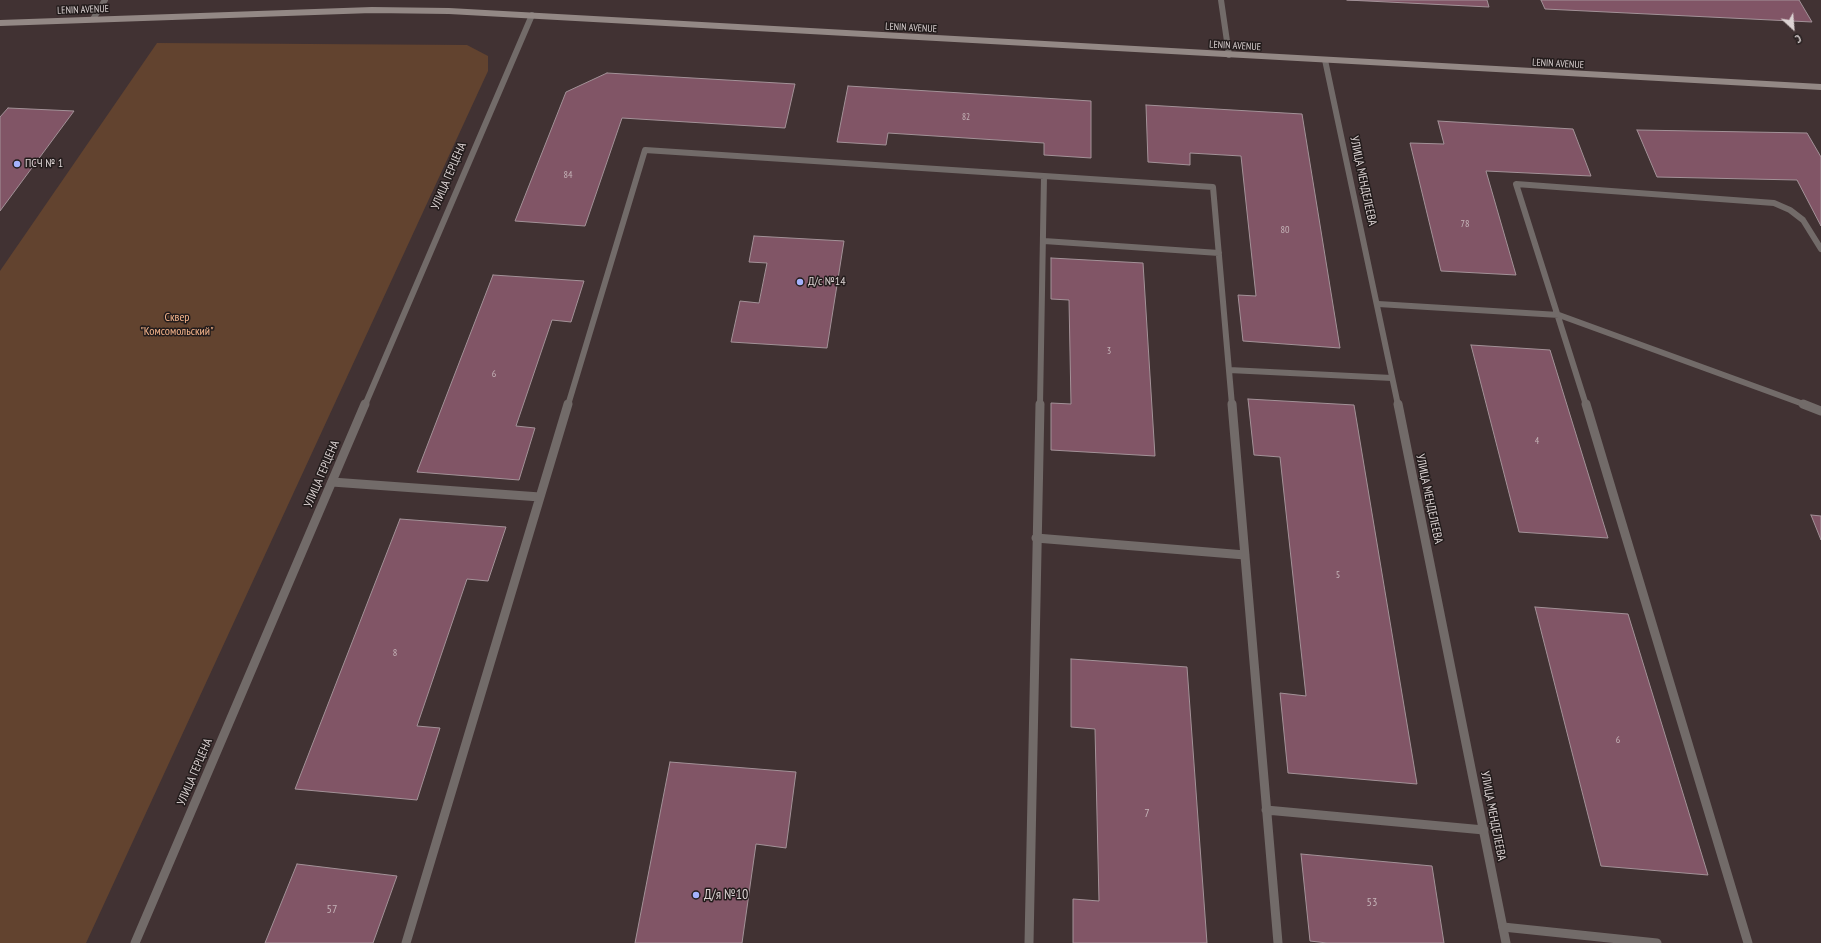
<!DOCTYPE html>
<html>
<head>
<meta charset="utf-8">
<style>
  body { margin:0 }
  #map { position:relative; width:1821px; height:943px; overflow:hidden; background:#413233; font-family:"PT Sans Narrow",sans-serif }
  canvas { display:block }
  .north { position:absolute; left:1773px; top:8px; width:40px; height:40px; -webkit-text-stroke:3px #231c1c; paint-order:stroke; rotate:154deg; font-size:11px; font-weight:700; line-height:16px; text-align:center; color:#dcd3d3 }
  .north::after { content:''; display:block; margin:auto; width:14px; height:18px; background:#dcd3d3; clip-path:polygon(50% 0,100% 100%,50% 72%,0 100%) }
</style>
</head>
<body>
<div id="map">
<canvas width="1821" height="943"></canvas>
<div class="north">С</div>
</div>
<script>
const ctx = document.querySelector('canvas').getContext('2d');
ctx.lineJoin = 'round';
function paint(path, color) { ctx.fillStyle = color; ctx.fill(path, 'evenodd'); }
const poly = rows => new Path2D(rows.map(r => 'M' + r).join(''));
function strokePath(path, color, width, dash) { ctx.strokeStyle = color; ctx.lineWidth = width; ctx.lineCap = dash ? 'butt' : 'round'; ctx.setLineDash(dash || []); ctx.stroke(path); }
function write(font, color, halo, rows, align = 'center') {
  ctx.font = font + ' "PT Sans Narrow",sans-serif'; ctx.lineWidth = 3; ctx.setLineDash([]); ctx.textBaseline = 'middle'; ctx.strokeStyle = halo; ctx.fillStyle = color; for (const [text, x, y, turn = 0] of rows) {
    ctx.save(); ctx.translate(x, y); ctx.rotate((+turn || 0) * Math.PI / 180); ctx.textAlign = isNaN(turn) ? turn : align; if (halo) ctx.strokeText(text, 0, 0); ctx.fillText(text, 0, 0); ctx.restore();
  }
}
const green = poly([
  [157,43,467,45,488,56,488,71,86,943,0,943,0,271]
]);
const building = poly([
  [1347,0,1487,0,1489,7,1347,0],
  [1541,0,1799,0,1812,22,1545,9,1541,0],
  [607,73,795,84,785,128,622,118,585,226,515,221,566,92,607,73],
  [848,86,1091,101,1091,158,1044,155,1044,143,888,133,886,145,837,142,848,86],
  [1146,105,1302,114,1340,348,1243,341,1238,295,1256,296,1241,156,1190,153,1190,165,1148,162,1146,105],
  [8,108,74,111,0,211,0,117,8,108],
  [1438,121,1573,129,1591,176,1486,171,1516,275,1441,271,1410,143,1444,144,1438,121],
  [1637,130,1807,133,1821,157,1821,226,1797,180,1657,177,1637,130],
  [754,236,844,241,827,348,731,342,740,301,759,303,767,263,749,262,754,236],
  [1051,258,1143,263,1155,456,1051,450,1051,403,1071,404,1069,300,1051,299,1051,258],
  [493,275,584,281,571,322,552,320,516,426,535,428,519,480,417,472,493,275],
  [1471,345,1550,350,1608,538,1519,532,1471,345],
  [1248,399,1354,405,1417,784,1288,773,1280,693,1306,696,1280,457,1254,455,1248,399],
  [1811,515,1821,516,1821,540,1811,515],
  [400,519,506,527,488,581,467,579,417,726,440,728,417,800,295,789,400,519],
  [1535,607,1628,614,1708,875,1601,866,1535,607],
  [1071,659,1187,667,1207,943,1073,943,1073,899,1099,901,1095,729,1071,727,1071,659],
  [670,762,796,772,786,848,756,844,742,943,635,943,670,762],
  [1301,854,1432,866,1444,943,1327,943,1310,941,1301,854],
  [297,864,397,876,373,943,265,943,297,864]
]);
const laneFar1 = poly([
  [1221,0,1229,55],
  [93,19,105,0],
  [1044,241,1219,253],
  [1378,304,1559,315,1806,405],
  [1229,370,1392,378],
  [568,405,645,150,1213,187,1232,405],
  [1040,405,1044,177],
  [1586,405,1516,184,1774,203,1790,210,1803,220,1821,249]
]);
const lane = poly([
  [1232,404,1278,943],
  [1586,404,1748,943],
  [1803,404,1821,411],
  [332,482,540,497],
  [1036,538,1245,555],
  [1266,810,1484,830],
  [1503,927,1657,943],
  [406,943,568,404],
  [1029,943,1040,404]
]);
const streetFar1 = poly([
  [1325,60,1398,405],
  [365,405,532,15]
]);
const street = poly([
  [1398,404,1506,943],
  [135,943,365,404]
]);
const secondary = poly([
  [0,23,372,10,449,11,1821,87]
]);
const markers = [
  [17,164,4,"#a4b2fc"],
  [800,282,4,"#a4b2fc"],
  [696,895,4,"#a4b2fc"]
];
const farNumbernames = [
  ["82",966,117]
];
const farStreetnames = [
  ["LENIN AVENUE",83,10,-2],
  ["LENIN AVENUE",911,28,3],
  ["LENIN AVENUE",1235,46,3],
  ["LENIN AVENUE",1558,64,3]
];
const numberNames = [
  ["84",568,175],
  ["78",1465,224],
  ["80",1285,230],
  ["3",1109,351],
  ["6",494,374],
  ["4",1537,441],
  ["5",1338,575],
  ["8",395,653],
  ["6",1618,740]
];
const poiNames = [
  ["ПСЧ № 1",25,164],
  ["Д/с №14",808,282]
];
const streetNames = [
  ["УЛИЦА ГЕРЦЕНА",449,176,-67],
  ["УЛИЦА МЕНДЕЛЕЕВА",1363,181,78],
  ["УЛИЦА ГЕРЦЕНА",322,474,-67],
  ["УЛИЦА МЕНДЕЛЕЕВА",1429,499,78],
  ["УЛИЦА ГЕРЦЕНА",195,772,-67],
  ["УЛИЦА МЕНДЕЛЕЕВА",1493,816,79]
];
const parkNames = [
  ["Сквер",177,318],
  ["\"Комсомольский\"",177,332]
];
const nearNumbernames = [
  ["7",1147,814],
  ["53",1372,903],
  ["57",332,910]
];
const nearPoinames = [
  ["Д/я №10",704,895]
];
paint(green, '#62432f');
paint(building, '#815566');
strokePath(building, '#a39298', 1);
strokePath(laneFar1, '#726b69', 6);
strokePath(lane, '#726b69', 9);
strokePath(streetFar1, '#726b69', 6);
strokePath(street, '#726b69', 9);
strokePath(secondary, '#938885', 6);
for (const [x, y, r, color] of markers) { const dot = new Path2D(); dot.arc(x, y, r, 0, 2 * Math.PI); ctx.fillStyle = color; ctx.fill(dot); strokePath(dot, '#231c1c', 1.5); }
write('9px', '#c5b4b8', null, farNumbernames);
write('10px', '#dcd3d3', '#231c1c', farStreetnames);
write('10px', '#c5b4b8', null, numberNames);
write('12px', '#dcd3d3', '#231c1c', poiNames, 'left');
write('12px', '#dcd3d3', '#231c1c', streetNames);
write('12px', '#f5b48b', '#231c1c', parkNames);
write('12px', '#c5b4b8', null, nearNumbernames);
write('14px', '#dcd3d3', '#231c1c', nearPoinames, 'left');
</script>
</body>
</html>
